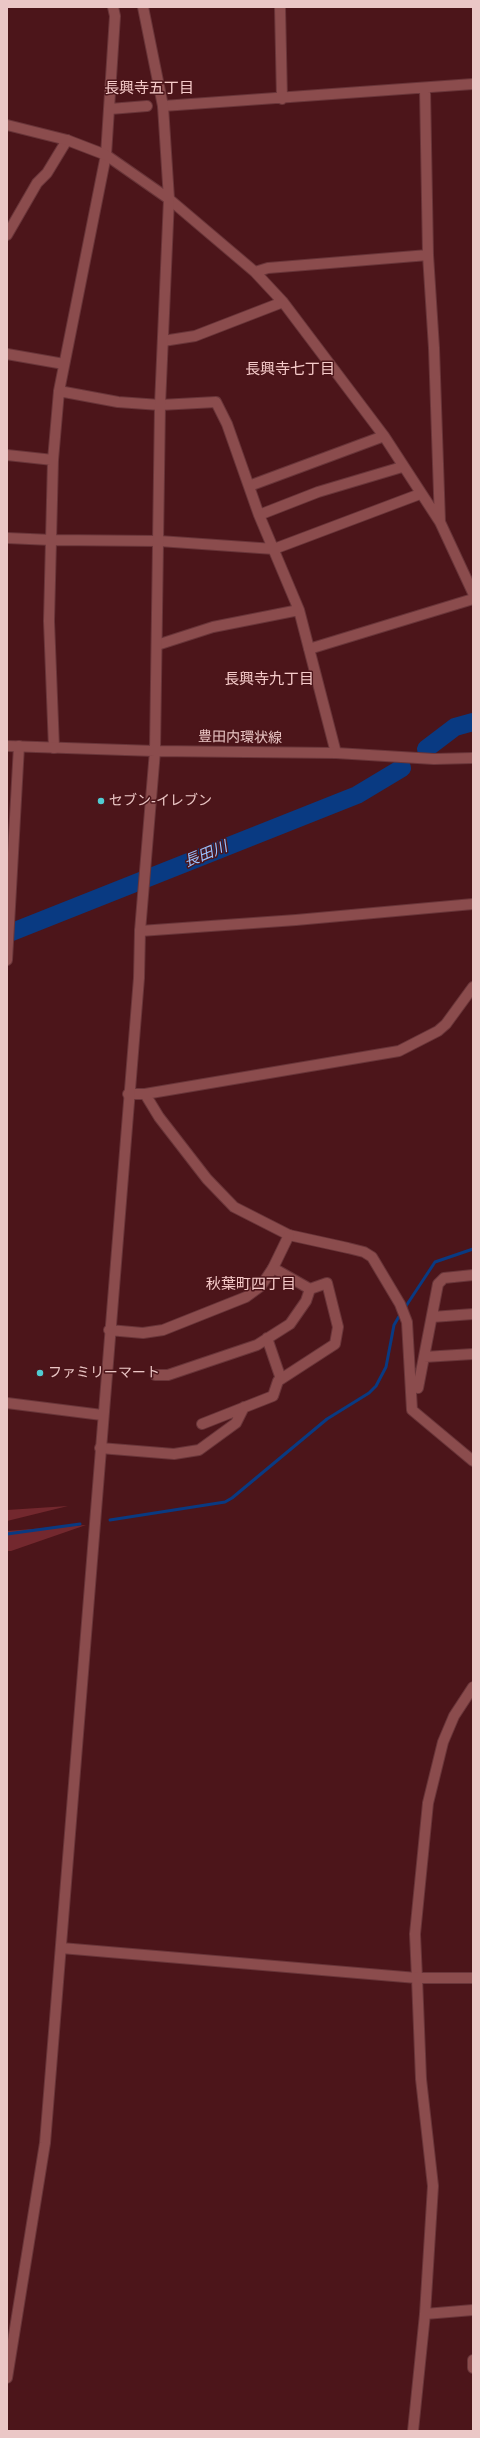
<!DOCTYPE html>
<html>
<head>
<meta charset="utf-8">
<style>
  body { margin:0 }
  #map { position:relative; width:480px; height:2438px; overflow:hidden; background:#4c151a; font-family:Signika,sans-serif }
  canvas { display:block }
  .frame { position:absolute; inset:0; border:8px solid #ebc7c6; pointer-events:none }
</style>
</head>
<body>
<div id="map">
<canvas width="480" height="2438"></canvas>
<div class="frame"></div>
</div>
<script>
const ctx = document.querySelector('canvas').getContext('2d');
ctx.lineJoin = 'round';
function paint(path, color) { ctx.fillStyle = color; ctx.fill(path, 'evenodd'); }
const poly = rows => new Path2D(rows.map(r => 'M' + r).join(''));
function strokePath(path, color, width, dash) { ctx.strokeStyle = color; ctx.lineWidth = width; ctx.lineCap = dash ? 'butt' : 'round'; ctx.setLineDash(dash || []); ctx.stroke(path); }
function write(font, color, halo, rows, align = 'center') {
  ctx.font = font + ' Signika,"Noto Sans JP",sans-serif'; ctx.lineWidth = 3; ctx.setLineDash([]); ctx.textBaseline = 'middle'; ctx.strokeStyle = halo; ctx.fillStyle = color; for (const [text, x, y, turn = 0] of rows) {
    ctx.save(); ctx.translate(x, y); ctx.rotate((+turn || 0) * Math.PI / 180); ctx.textAlign = isNaN(turn) ? turn : align; if (halo) ctx.strokeText(text, 0, 0); ctx.fillText(text, 0, 0); ctx.restore();
  }
}
const green = poly([
  [68,1506,7,1521,7,1510],
  [86,1525,11,1551,7,1551,7,1531]
]);
const stream = poly([
  [404,1309,435,1262,473,1249],
  [110,1520,225,1502,232,1498,327,1419,369,1393,376,1386,386,1367,394,1325,401,1313],
  [7,1534,80,1524]
]);
const river = poly([
  [426,749,455,727,473,722],
  [7,934,357,795,402,768]
]);
const minor = poly([
  [280,7,282,99],
  [425,89,428,255,434,348,440,522],
  [163,106,473,84],
  [110,109,147,106],
  [169,199,255,272,283,302,384,436,440,522,473,593],
  [7,235,37,183,47,173,67,140],
  [255,272,268,268,428,255],
  [163,341,195,336,283,302],
  [7,354,64,364],
  [59,391,118,402,160,405,216,402,227,424,259,515,299,610,336,753],
  [7,455,53,460],
  [249,486,384,436],
  [259,515,318,492,402,467],
  [7,538,52,540,159,541,274,549,420,494],
  [157,645,213,627,299,610],
  [309,649,473,599],
  [54,748,49,621,53,460,59,391,106,155,115,16,113,7],
  [140,931,296,920,473,904],
  [7,960,19,746],
  [128,1094,145,1094,399,1051,438,1031,446,1024,473,987],
  [145,1094,159,1117,207,1179,234,1207,289,1235,348,1248,364,1252,372,1257,400,1304,407,1322,412,1410,473,1461],
  [432,1317,473,1314],
  [267,1338,281,1379],
  [424,1357,473,1354],
  [155,1375,168,1375,257,1345,290,1324,306,1301,310,1289],
  [418,1388,438,1284,444,1278,473,1275],
  [202,1424,273,1396,278,1381,335,1344,338,1327,327,1283,310,1289,273,1268],
  [100,1448,174,1454,199,1450,236,1423,244,1407],
  [417,1978,415,1934,428,1803,443,1742,454,1716,473,1687],
  [473,2360,473,2368]
]);
const tertiary = poly([
  [7,125,67,140,106,155,169,199],
  [7,746,155,751,336,753,434,759,473,758],
  [109,1330,143,1333,163,1330,246,1297,261,1286,273,1268,289,1235],
  [7,1403,102,1415],
  [61,1948,417,1978,473,1978],
  [425,2314,473,2310],
  [7,2378,45,2143,139,978,140,931,155,751,160,405,169,199,163,106,143,7],
  [413,2431,425,2314,433,2186,421,2079,417,1978]
]);
const markers = [
  [101,801,4,"#51ccd2"],
  [40,1373,4,"#51ccd2"]
];
const streetNames = [
  ["豊田内環状線",240,738,1]
];
const poiNames = [
  ["セブン-イレブン",109,801],
  ["ファミリーマート",48,1373]
];
const neighbourhoodNames = [
  ["長興寺五丁目",149,89],
  ["長興寺七丁目",290,370],
  ["長興寺九丁目",269,680],
  ["秋葉町四丁目",251,1285]
];
const waterNames = [
  ["長田川",206,855,-22]
];
paint(green, '#73282e');
strokePath(stream, '#093a82', 3);
strokePath(river, '#093a82', 18);
strokePath(minor, '#693539', 12);
strokePath(tertiary, '#693539', 12);
strokePath(minor, '#8b4c4d', 10);
strokePath(tertiary, '#8b4c4d', 10);
for (const [x, y, r, color] of markers) { const dot = new Path2D(); dot.arc(x, y, r, 0, 2 * Math.PI); ctx.fillStyle = color; ctx.fill(dot); strokePath(dot, '#4c151a', 1.5); }
write('14px', '#ebc7c6', '#4c151a', streetNames);
write('14px', '#ebc7c6', '#4c151a', poiNames, 'left');
write('15px', '#f6cbca', '#4c151a', neighbourhoodNames);
write('italic 15px', '#99c1fe', '#4c151a', waterNames);
</script>
</body>
</html>
